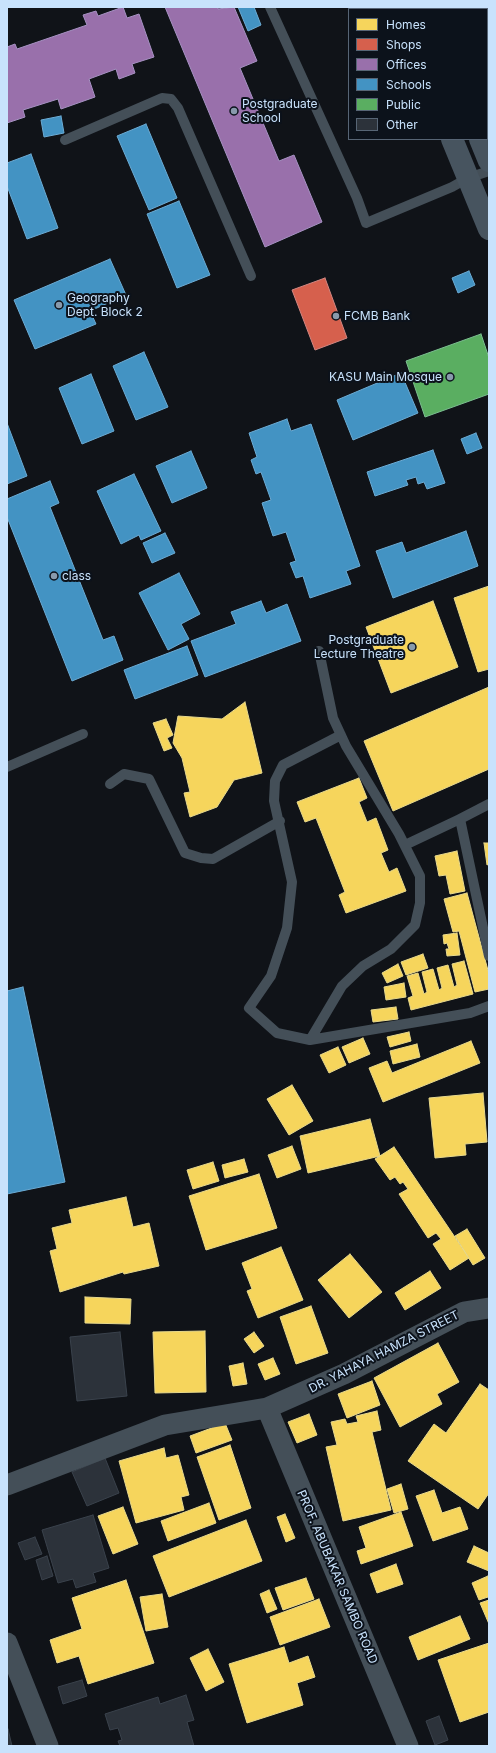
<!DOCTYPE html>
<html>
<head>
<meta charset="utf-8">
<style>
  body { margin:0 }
  #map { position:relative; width:496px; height:1753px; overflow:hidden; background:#101318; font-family:Inter,sans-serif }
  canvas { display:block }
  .frame { position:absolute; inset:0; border:8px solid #c8e2fc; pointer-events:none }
  .legend { position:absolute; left:348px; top:8px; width:140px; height:132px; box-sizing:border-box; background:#0c121b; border:1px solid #576575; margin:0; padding:5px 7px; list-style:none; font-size:12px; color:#c8e2fc }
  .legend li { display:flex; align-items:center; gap:8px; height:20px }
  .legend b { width:20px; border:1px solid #576575 }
</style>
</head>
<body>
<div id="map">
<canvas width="496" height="1753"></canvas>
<div class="frame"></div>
<ul class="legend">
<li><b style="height:11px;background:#f6d55c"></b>Homes</li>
<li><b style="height:11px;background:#d6604d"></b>Shops</li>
<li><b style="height:11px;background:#9970ab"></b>Offices</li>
<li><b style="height:11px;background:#4393c3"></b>Schools</li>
<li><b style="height:11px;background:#5aae61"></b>Public</li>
<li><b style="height:11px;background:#2c323a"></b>Other</li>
</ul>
</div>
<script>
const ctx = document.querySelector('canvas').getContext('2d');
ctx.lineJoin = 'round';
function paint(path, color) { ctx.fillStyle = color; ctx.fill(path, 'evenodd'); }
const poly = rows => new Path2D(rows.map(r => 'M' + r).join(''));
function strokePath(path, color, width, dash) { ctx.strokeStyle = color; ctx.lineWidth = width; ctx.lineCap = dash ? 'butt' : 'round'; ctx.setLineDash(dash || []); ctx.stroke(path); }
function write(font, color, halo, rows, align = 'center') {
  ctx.font = font + ' Inter,sans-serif'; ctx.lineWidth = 4; ctx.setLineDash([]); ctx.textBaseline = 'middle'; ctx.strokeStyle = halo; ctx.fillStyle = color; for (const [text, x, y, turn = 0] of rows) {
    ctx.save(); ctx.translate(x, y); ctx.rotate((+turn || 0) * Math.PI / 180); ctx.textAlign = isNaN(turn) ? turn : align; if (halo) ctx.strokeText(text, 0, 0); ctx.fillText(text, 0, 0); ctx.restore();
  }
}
const homes = poly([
  [489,586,489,669,478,672,454,598,489,586],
  [433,601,458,667,391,693,366,627,433,601],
  [489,687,489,769,393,811,364,741,489,687],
  [245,702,262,773,234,780,217,807,190,817,184,793,190,792,182,758,173,743,178,716,222,719,245,702],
  [166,719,173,735,167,738,172,748,164,751,153,723,166,719],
  [359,778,367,798,359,802,367,822,376,818,388,850,381,853,389,872,397,868,406,891,346,913,339,895,345,892,316,818,305,822,297,802,359,778],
  [484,843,489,843,489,864,487,865,484,843],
  [457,851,465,891,450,894,446,875,439,876,435,856,457,851],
  [467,893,489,974,489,989,475,992,459,931,453,932,444,899,467,893],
  [457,933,460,955,447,956,446,949,449,949,447,943,444,944,443,935,457,933],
  [423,954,428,968,406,975,401,962,423,954],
  [464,961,473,994,411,1010,408,998,413,996,407,976,418,973,424,994,427,992,422,972,433,969,439,990,442,988,437,968,448,965,454,987,457,985,452,964,464,961],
  [398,964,403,976,387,983,382,973,398,964],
  [404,983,406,997,386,1000,384,987,404,983],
  [396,1007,398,1019,373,1022,371,1010,396,1007],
  [409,1032,411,1041,390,1047,387,1037,409,1032],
  [363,1038,370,1054,349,1063,342,1047,363,1038],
  [471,1041,480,1063,383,1102,369,1068,387,1061,392,1073,471,1041],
  [417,1044,420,1057,393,1064,390,1051,417,1044],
  [338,1047,346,1065,329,1073,320,1055,338,1047],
  [292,1085,313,1121,289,1135,267,1099,292,1085],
  [483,1093,487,1142,465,1144,466,1155,435,1158,429,1098,483,1093],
  [370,1119,380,1156,308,1173,300,1136,370,1119],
  [292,1146,301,1169,277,1178,268,1155,292,1146],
  [394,1147,469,1258,450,1270,433,1244,441,1239,436,1233,428,1238,399,1194,408,1189,403,1182,400,1184,395,1177,390,1180,375,1159,394,1147],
  [244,1159,248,1172,225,1178,222,1165,244,1159],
  [213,1162,219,1181,193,1189,187,1170,213,1162],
  [259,1174,277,1228,206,1250,189,1196,259,1174],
  [126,1197,133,1227,149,1223,159,1266,124,1274,123,1272,60,1292,50,1251,57,1249,52,1228,72,1223,69,1210,126,1197],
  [467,1229,485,1258,473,1265,455,1236,467,1229],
  [281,1247,303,1300,258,1318,247,1291,252,1289,242,1263,281,1247],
  [350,1254,382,1292,349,1318,318,1280,350,1254],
  [430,1271,441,1288,405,1310,395,1293,430,1271],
  [85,1297,131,1299,130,1324,85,1323,85,1297],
  [311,1306,328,1353,296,1364,280,1317,311,1306],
  [205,1331,206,1392,155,1393,153,1332,205,1331],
  [254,1332,264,1346,254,1353,244,1339,254,1332],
  [438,1343,459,1382,437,1394,442,1404,400,1427,374,1378,438,1343],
  [273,1358,280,1374,265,1380,258,1364,273,1358],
  [243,1363,247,1384,233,1386,229,1366,243,1363],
  [372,1381,380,1405,347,1418,338,1394,372,1381],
  [480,1384,489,1390,489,1493,478,1509,408,1461,434,1424,446,1433,480,1384],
  [377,1411,381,1430,372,1432,391,1510,343,1521,326,1447,337,1445,331,1422,345,1419,347,1424,358,1422,356,1416,377,1411],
  [309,1414,317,1435,297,1443,288,1422,309,1414],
  [225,1423,232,1440,196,1453,190,1436,225,1423],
  [230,1445,251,1508,219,1520,197,1457,230,1445],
  [164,1448,166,1458,178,1455,189,1495,181,1497,184,1510,136,1523,119,1461,164,1448],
  [401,1484,408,1509,394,1513,387,1489,401,1484],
  [434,1490,442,1513,460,1507,468,1529,433,1541,416,1496,434,1490],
  [209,1503,216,1523,168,1541,161,1521,209,1503],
  [123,1507,138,1544,113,1554,98,1516,123,1507],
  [401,1512,413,1546,361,1564,357,1551,366,1548,359,1527,401,1512],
  [285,1514,295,1538,286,1542,277,1517,285,1514],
  [246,1520,262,1561,169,1597,153,1556,246,1520],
  [474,1546,489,1553,489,1571,467,1562,474,1546],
  [396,1564,403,1584,377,1593,370,1574,396,1564],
  [488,1576,489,1599,488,1597,479,1600,472,1583,488,1576],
  [306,1578,314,1599,283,1610,275,1588,306,1578],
  [126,1580,154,1663,88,1684,79,1656,57,1663,50,1640,82,1629,72,1598,126,1580],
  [269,1590,277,1609,267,1613,260,1594,269,1590],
  [162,1594,168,1627,146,1631,140,1597,162,1594],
  [319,1599,330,1627,280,1645,270,1617,319,1599],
  [489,1600,489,1624,480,1603,489,1600],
  [460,1616,470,1639,418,1660,409,1637,460,1616],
  [489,1643,489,1712,460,1722,438,1660,489,1643],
  [284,1647,289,1663,308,1656,315,1677,297,1683,303,1705,247,1723,229,1664,284,1647],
  [208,1649,224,1682,206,1691,190,1658,208,1649]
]);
const shops = poly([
  [325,278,347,338,315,350,292,290,325,278]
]);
const offices = poly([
  [123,7,127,18,139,14,154,57,132,64,135,73,119,79,116,69,89,79,95,97,61,109,58,99,23,110,25,117,7,123,7,47,15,44,17,49,87,25,83,15,96,11,98,16,123,7],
  [165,7,218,7,218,9,234,7,257,61,240,68,279,161,294,155,322,222,265,247,165,7]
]);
const schools = poly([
  [238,7,254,7,261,25,248,31,238,7],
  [61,116,64,133,44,137,41,120,61,116],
  [146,124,177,198,149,210,117,136,146,124],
  [31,154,58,228,27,239,7,186,7,163,31,154],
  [179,201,210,275,177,288,147,214,179,201],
  [110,259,126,295,90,311,96,324,35,349,14,300,110,259],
  [469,271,475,285,458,293,452,278,469,271],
  [144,352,168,407,136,420,113,366,144,352],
  [401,373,418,413,353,440,337,400,401,373],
  [91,374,114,431,82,444,59,388,91,374],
  [287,419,291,431,311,424,360,566,346,571,351,584,310,598,303,576,296,578,290,563,296,561,286,532,273,536,262,503,271,500,261,472,256,474,251,460,257,457,249,433,287,419],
  [7,423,27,476,7,484,7,423],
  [476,433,482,448,467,454,461,439,476,433],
  [433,450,445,483,427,489,424,482,418,484,416,477,406,480,408,485,375,496,367,472,433,450],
  [191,451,207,488,172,503,156,466,191,451],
  [134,474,161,531,141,540,139,535,121,544,97,491,134,474],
  [50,481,59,503,50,507,103,640,114,636,123,660,72,681,7,517,7,499,50,481],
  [466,531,478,566,393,598,376,551,402,542,406,553,466,531],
  [165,533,175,553,152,563,143,543,165,533],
  [179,573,200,614,181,624,189,639,168,650,139,593,179,573],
  [261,601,266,613,287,604,301,641,205,677,191,641,236,624,231,612,261,601],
  [187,646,198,675,135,699,124,670,187,646],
  [23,987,65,1182,7,1194,7,991,23,987]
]);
const public = poly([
  [481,334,489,358,489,394,425,417,406,361,481,334]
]);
const building = poly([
  [470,7,480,7,476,9,470,9,470,7],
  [120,1332,127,1396,77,1401,70,1337,120,1332],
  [105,1458,119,1493,87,1506,72,1472,105,1458],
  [93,1515,109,1568,93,1573,96,1582,76,1588,73,1579,58,1583,42,1530,93,1515],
  [35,1537,42,1554,25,1560,18,1543,35,1537],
  [47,1556,53,1576,42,1580,36,1560,47,1556],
  [82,1680,87,1696,63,1704,58,1687,82,1680],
  [186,1695,194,1720,187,1722,194,1746,120,1746,118,1741,122,1740,118,1728,110,1730,105,1714,158,1697,160,1704,186,1695],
  [439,1716,448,1740,435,1745,426,1721,439,1716],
  [8,1729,12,1746,7,1746,8,1729]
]);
const lane = poly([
  [270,7,357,198,366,223,452,187,468,178,489,171],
  [65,140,162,98,171,99,178,108,251,276],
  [341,735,283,765,275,781,274,801,292,882,287,928,271,976,249,1008,277,1033,310,1040,470,1013,489,1006],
  [7,767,83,734],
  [110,784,124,774,149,779,185,853,201,858,213,859,280,821],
  [489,804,460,819,489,956],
  [405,845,460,819],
  [310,1040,342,986,363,966,391,949,415,925,420,903,420,876,399,834,346,746,333,718,319,651]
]);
const street = poly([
  [267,1408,408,1746],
  [7,1485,165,1425,267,1408,344,1374,464,1312,489,1308],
  [7,1643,48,1746]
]);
const secondary = poly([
  [398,7,399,9],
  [424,7,425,9],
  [452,139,489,229],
  [480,139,489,161]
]);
const markers = [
  [234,111,4,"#889aac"],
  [59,305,4,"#889aac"],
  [336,316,4,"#889aac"],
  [450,377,4,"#889aac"],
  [54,576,4,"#889aac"],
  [412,647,4,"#889aac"]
];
const poiNames = [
  ["Postgraduate",242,104],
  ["School",242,118],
  ["Geography",67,298],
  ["Dept. Block 2",67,312],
  ["FCMB Bank",344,316],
  ["KASU Main Mosque",442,377,"right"],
  ["class",62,576],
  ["Postgraduate",404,640,"right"],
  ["Lecture Theatre",404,654,"right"]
];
const streetNames = [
  ["DR. YAHAYA HAMZA STREET",384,1352,-27],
  ["PROF. ABUBAKAR SAMBO ROAD",337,1577,67]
];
paint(homes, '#f6d55c');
strokePath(homes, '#e8d98c', 1);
paint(shops, '#d6604d');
strokePath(shops, '#d28782', 1);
paint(offices, '#9970ab');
strokePath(offices, '#a792c3', 1);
paint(schools, '#4393c3');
strokePath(schools, '#6babd4', 1);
paint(public, '#5aae61');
strokePath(public, '#7bbe90', 1);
paint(building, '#2c323a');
strokePath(building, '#3a424c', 1);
strokePath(lane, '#444f58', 10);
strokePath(street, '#444f58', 21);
strokePath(secondary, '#47545f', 22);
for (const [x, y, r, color] of markers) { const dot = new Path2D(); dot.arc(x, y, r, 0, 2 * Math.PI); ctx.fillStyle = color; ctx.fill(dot); strokePath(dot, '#0c121b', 1.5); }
write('12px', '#c8e2fc', '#0c121b', poiNames, 'left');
write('12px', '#c8e2fc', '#0c121b', streetNames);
</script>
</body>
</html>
